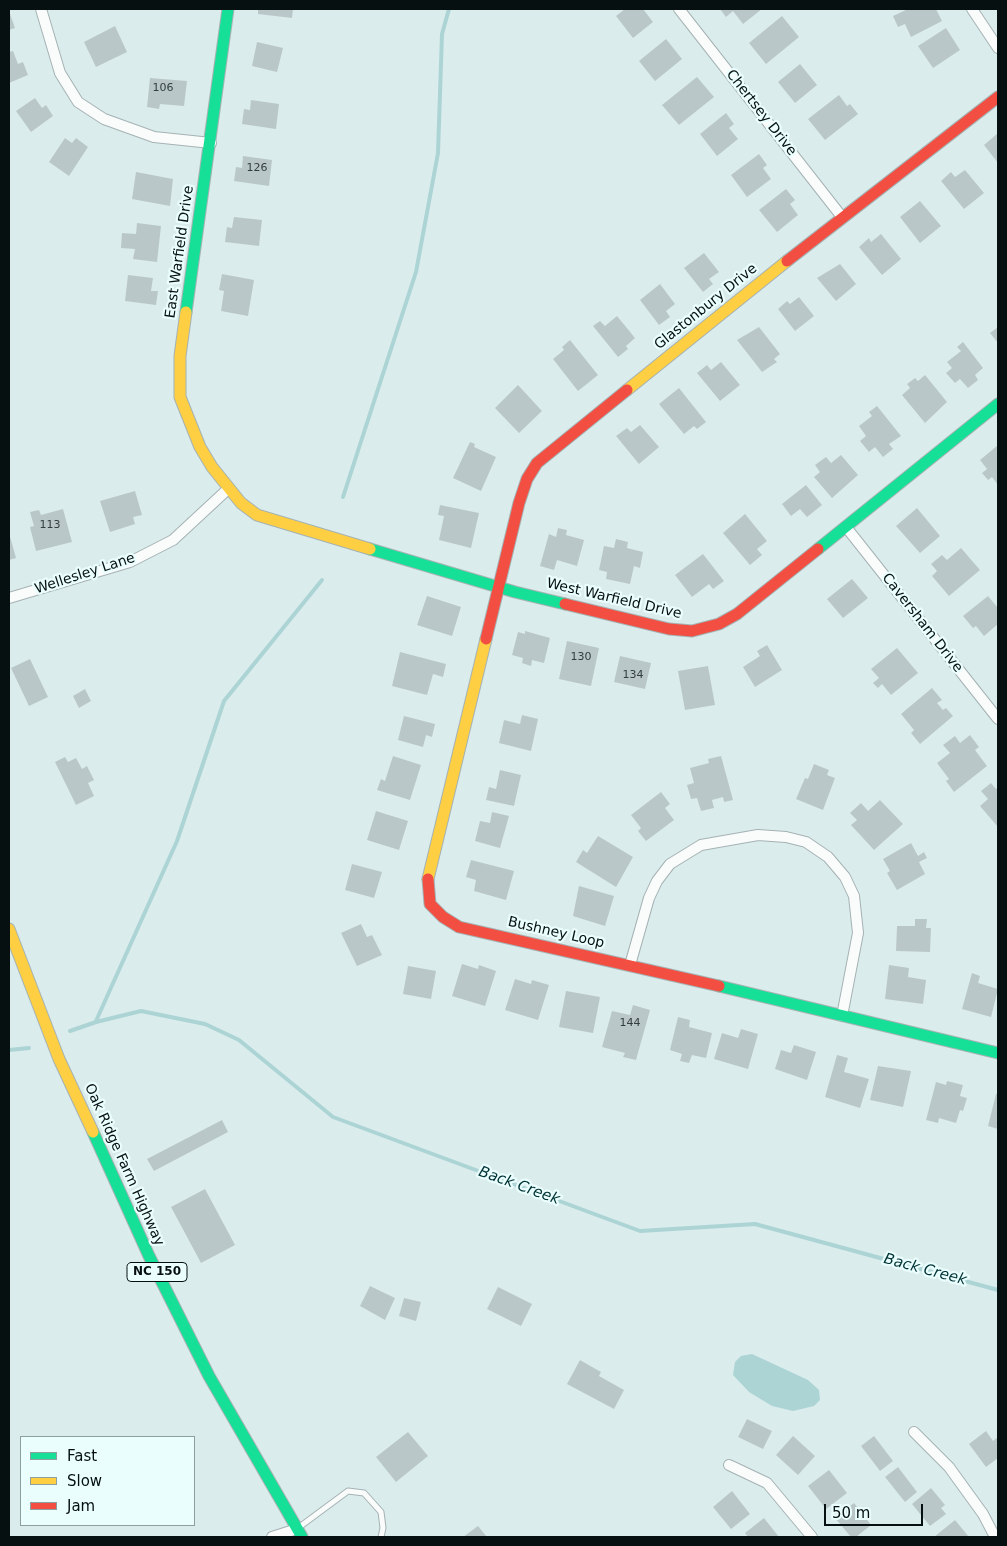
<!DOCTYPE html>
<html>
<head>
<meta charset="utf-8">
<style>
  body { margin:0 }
  #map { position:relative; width:1007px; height:1546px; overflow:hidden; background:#dbeced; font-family:"DejaVu Sans",sans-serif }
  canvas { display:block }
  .frame { position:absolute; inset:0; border:10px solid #061011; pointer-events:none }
  .legend { position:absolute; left:20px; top:1436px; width:175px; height:90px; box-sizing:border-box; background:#ebfefe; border:1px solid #8f9f9f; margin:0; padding:6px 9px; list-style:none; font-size:15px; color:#061011 }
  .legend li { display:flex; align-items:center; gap:10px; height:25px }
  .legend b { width:25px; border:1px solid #8f9f9f }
  .scale { position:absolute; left:824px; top:1504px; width:99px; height:22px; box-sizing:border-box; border:2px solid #061011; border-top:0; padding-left:6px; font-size:15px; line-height:18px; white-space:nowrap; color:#061011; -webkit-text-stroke:4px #ebfefe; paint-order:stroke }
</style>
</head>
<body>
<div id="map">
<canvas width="1007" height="1546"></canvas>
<div class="frame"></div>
<ul class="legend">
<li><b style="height:6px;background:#16e098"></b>Fast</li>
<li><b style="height:6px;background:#ffcf43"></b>Slow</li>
<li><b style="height:6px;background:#f24e42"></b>Jam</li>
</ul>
<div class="scale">50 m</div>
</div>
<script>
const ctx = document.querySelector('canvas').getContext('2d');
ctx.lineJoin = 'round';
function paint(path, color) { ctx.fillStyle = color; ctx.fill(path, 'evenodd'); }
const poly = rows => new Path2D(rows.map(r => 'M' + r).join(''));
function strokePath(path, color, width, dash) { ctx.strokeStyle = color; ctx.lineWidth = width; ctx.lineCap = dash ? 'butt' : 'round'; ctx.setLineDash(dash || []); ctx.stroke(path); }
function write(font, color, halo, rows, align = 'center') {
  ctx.font = font + ' "DejaVu Sans",sans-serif'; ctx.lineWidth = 4.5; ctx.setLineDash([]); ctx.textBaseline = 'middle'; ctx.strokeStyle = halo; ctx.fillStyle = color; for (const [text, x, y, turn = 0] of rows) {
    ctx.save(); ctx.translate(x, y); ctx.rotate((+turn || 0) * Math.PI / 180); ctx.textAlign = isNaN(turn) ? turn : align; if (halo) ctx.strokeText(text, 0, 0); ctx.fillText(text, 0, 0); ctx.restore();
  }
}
const water = poly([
  [752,1354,808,1380,819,1390,820,1400,814,1406,793,1411,772,1406,749,1392,733,1375,735,1362,741,1356]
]);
const stream = poly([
  [343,497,416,272,438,153,442,34,449,9],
  [96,1021,177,841,224,701,322,580],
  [70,1031,96,1022,141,1011,205,1024,239,1040,333,1117,640,1231,755,1224,998,1290],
  [9,1050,29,1048]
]);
const building = poly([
  [258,9,293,9,292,18,258,14],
  [625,9,643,9,653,22,633,38,616,16],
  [720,9,762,9,743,24,733,11,726,17],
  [908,9,936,9,942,21,911,37,905,24,898,27,893,16],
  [9,11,15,28,9,30],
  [782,16,799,37,766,64,749,43],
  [115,26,127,52,96,67,84,42],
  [946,28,960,50,933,68,918,46],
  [666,39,682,59,655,81,639,61],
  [257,42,283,48,277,72,252,66],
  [13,51,18,64,23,62,28,75,9,83,9,52],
  [800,64,817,85,795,103,778,82],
  [697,77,714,97,679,125,662,105],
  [150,78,187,81,184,106,160,104,159,109,147,107],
  [839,95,847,106,850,104,858,114,825,140,808,119],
  [35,98,42,108,46,105,53,116,31,132,16,111],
  [251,100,279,104,276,129,242,124,244,109,250,110],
  [726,113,734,124,729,128,738,139,717,156,700,134],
  [998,133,998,163,984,145],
  [65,138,72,143,76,138,88,147,69,176,49,162],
  [759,154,767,165,763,168,771,179,747,197,731,175],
  [243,156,272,160,269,186,234,181,236,167,242,168],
  [965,170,984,193,964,209,941,181,951,172,955,177],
  [136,172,173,179,170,206,132,199],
  [786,189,795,200,790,204,798,215,777,232,759,210],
  [920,201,941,226,920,243,900,217],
  [234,217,262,220,259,246,225,242,227,227,232,228],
  [137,223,161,226,157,262,133,259,135,249,121,248,122,233,136,234],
  [881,234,901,259,882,275,859,247,869,238,871,242],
  [704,253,719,272,709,279,713,284,703,292,684,268],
  [840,264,856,284,836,301,817,278],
  [222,274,254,280,248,316,221,311,224,291,219,290],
  [128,275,153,278,151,291,158,291,156,305,125,301],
  [660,284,675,304,666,311,670,317,659,325,640,300],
  [799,297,814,316,795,331,778,309,787,301,790,304],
  [617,316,635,338,626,346,628,349,618,357,593,326,600,321,605,326],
  [759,327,780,354,774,359,777,362,762,372,737,340],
  [998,327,998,343,990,333],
  [570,340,598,375,578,391,553,359,564,350,562,347],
  [963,342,983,368,975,375,978,380,968,388,960,379,955,383,946,373,952,368,947,362,961,351,957,347],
  [721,362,740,385,720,401,697,373,707,365,711,370],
  [925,375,947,402,925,423,902,395,910,388,907,384,915,378,918,381],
  [518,385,542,411,519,433,495,408],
  [679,388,706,422,697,429,694,426,684,434,659,404],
  [877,406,901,436,889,444,893,449,883,457,875,447,869,452,860,441,866,436,859,426,872,416,869,412],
  [640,425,659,447,639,464,616,436,627,428,631,432],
  [470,442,475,444,474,447,496,457,481,491,453,478],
  [998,445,998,485,992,477,988,480,982,473,987,469,980,460],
  [841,455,858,475,832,498,814,477,820,472,815,465,826,457,831,463],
  [806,485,822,505,807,517,800,509,791,516,782,504],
  [135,491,142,515,133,517,135,524,110,532,100,501],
  [440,505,479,513,471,548,439,540,444,516,438,515],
  [917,508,940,536,920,553,896,526],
  [63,509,72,542,36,551,30,527,34,526,30,512,39,510,41,515],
  [745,514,767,541,757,549,762,555,750,565,723,533],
  [558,528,567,530,566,535,584,540,577,566,557,560,554,570,540,566,549,534,556,537],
  [9,533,16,558,9,560],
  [616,539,628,542,627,548,643,552,640,568,634,566,630,584,606,579,607,572,599,570,604,546,614,548],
  [961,548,980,570,949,596,932,576,937,571,931,564,942,555,947,560],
  [703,554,724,581,713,589,709,584,692,597,675,575],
  [852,579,868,598,843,618,827,599],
  [427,596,461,607,452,636,417,625],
  [988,596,998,608,998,624,984,636,976,626,973,628,963,616],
  [525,631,550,638,544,663,532,660,531,666,522,663,523,658,512,655,518,632,525,634],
  [567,641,599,648,591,686,559,679],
  [767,645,782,670,755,687,743,667,760,656,757,651],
  [897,648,918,673,891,695,882,684,878,688,873,683,879,678,871,669],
  [400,652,446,664,443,677,433,674,427,695,392,686],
  [620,656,651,663,645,689,614,682],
  [30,659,48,697,29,706,11,668],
  [708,666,715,705,685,710,678,671],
  [932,688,942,700,937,703,943,710,946,708,953,716,920,744,911,733,914,730,901,714],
  [85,689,91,701,79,708,73,696],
  [522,715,538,719,531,751,499,743,504,720,520,724],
  [404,716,435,724,432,737,426,735,423,747,398,740],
  [970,735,979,747,975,750,987,766,954,792,946,781,949,779,937,763,950,753,943,745,955,736,960,743],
  [393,756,421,765,410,800,377,790,381,779,385,781],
  [721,756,733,800,724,802,723,797,712,800,714,808,701,811,697,798,691,799,687,785,694,783,690,768,709,763,708,759],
  [65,757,68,762,76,758,82,769,87,766,94,780,88,783,94,796,76,805,55,762],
  [814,764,829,770,827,775,835,778,823,810,796,799,805,778,808,779],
  [500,770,521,775,514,806,486,800,489,787,496,789],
  [991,783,996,789,998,787,998,827,980,806,988,799,981,791],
  [661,792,670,804,665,808,674,820,646,841,638,831,641,828,631,815],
  [880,800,903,824,874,850,851,825,857,820,850,813,861,803,868,811],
  [376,811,408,821,399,850,367,840],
  [492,812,509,816,500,848,475,841,480,821,490,823],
  [598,836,633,857,616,887,576,862,583,850,587,853],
  [911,843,918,856,924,852,927,858,919,862,925,874,897,890,887,873,890,871,883,859],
  [471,860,514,871,506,900,474,891,476,880,466,877],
  [352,864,382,872,374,898,345,890],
  [579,886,614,896,605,926,573,916],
  [915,919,927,919,926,928,931,928,930,952,896,951,897,926,915,926],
  [361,924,367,937,372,935,382,955,357,966,341,933],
  [462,964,478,969,479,965,496,971,485,1006,452,996],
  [889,965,909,968,908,977,926,980,923,1004,885,999],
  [408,966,436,971,431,999,403,994],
  [972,973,980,976,978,983,998,989,991,1017,962,1009],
  [515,979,531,984,532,980,549,985,538,1020,505,1010],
  [566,991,600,997,593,1033,559,1027],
  [633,1005,650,1010,636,1060,623,1057,625,1053,602,1047,612,1011,630,1015],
  [678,1017,690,1020,689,1027,712,1033,706,1058,692,1055,689,1063,680,1061,682,1054,670,1050],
  [741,1029,758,1034,748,1069,714,1059,722,1033,738,1038],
  [794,1045,816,1052,807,1080,775,1069,781,1050,791,1053],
  [837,1055,848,1058,844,1072,869,1079,860,1108,825,1097],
  [878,1066,911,1071,903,1107,870,1100],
  [947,1081,963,1085,960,1096,967,1098,963,1111,960,1110,956,1123,939,1118,938,1123,926,1120,936,1082,946,1085],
  [996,1094,998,1094,998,1129,988,1126],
  [222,1120,228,1132,154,1171,147,1159],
  [205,1189,235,1245,201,1263,171,1207],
  [370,1286,395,1298,385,1320,360,1306],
  [498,1287,532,1304,521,1326,487,1309],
  [404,1298,421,1302,416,1321,399,1316],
  [580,1360,601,1372,599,1376,624,1390,614,1409,567,1384],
  [747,1419,772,1431,763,1449,738,1437],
  [986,1431,993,1441,998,1437,998,1458,986,1467,969,1444],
  [408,1432,428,1456,396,1482,376,1457],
  [793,1436,815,1456,798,1475,776,1455],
  [874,1436,893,1461,880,1471,861,1446],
  [898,1467,917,1492,905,1502,885,1477],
  [829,1470,847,1493,826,1509,808,1486],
  [931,1488,945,1505,941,1508,946,1514,930,1526,912,1504],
  [732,1491,750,1514,731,1529,713,1507],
  [854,1503,871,1525,856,1537,851,1537,835,1518],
  [764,1518,779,1537,748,1537,745,1533],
  [955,1520,969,1537,934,1537],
  [478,1526,487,1537,463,1537]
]);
const lane = poly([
  [298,1528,348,1491,364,1493,381,1512,383,1528,381,1537]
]);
const street = poly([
  [41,9,60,73,78,102,104,119,154,137,211,143],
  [679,9,842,217],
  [972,9,998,48],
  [846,527,998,719],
  [9,598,130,562,173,540,228,489],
  [630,965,649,898,657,881,670,864,701,845,758,835,786,837,806,842,828,857,845,877,854,896,858,933,842,1016],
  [914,1432,949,1467,983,1514,995,1537],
  [729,1465,767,1483,812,1537],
  [272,1537,297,1529]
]);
const fast = poly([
  [186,312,228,9],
  [370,549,515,592,565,604],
  [818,549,998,404],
  [719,986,998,1053],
  [93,1132,149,1256,209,1376,302,1537]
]);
const slow = poly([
  [186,312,180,356,180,397,200,447,212,467,241,503,257,515,370,549],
  [627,390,787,261],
  [428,879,486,639],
  [9,929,59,1059,93,1132]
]);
const jam = poly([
  [787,261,998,97],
  [565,604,669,629,692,631,719,624,737,614,818,549],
  [486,639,519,503,527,479,537,463,627,390],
  [428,879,430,904,443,917,459,927,719,986]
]);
const numberNames = [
  ["106",163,88],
  ["126",257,168],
  ["113",50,525],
  ["130",581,657],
  ["134",633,675],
  ["144",630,1023]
];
const shields = [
  [157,1272,60]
];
const shieldNames = [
  ["NC 150",157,1272]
];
const streetNames = [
  ["Chertsey Drive",761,113,52],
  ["East Warfield Drive",180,252,-82],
  ["Glastonbury Drive",706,307,-39],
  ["Wellesley Lane",85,574,-18],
  ["West Warfield Drive",614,599,13],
  ["Caversham Drive",922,623,52],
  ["Bushney Loop",556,933,13],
  ["Oak Ridge Farm Highway",124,1165,66]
];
const waterNames = [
  ["Back Creek",519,1186,20],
  ["Back Creek",925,1270,15]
];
paint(water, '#acd4d5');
strokePath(stream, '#acd4d5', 4);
paint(building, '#bac7c8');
strokePath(lane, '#a5b2b3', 7);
strokePath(street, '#a5b2b3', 12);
strokePath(fast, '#a5b2b3', 13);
strokePath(slow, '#a5b2b3', 13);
strokePath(jam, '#a5b2b3', 13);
strokePath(lane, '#fafcfc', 5);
strokePath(street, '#fafcfc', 10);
strokePath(fast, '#16e098', 11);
strokePath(slow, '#ffcf43', 11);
strokePath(jam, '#f24e42', 11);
write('11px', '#333e3f', null, numberNames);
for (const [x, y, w] of shields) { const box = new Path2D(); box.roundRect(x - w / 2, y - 9.5, w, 19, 4); ctx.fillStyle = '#ebfefe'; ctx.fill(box); strokePath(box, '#061011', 1); }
write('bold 12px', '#061011', null, shieldNames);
write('14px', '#061011', '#ebfefe', streetNames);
write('italic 15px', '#003335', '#ebfefe', waterNames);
</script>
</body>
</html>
